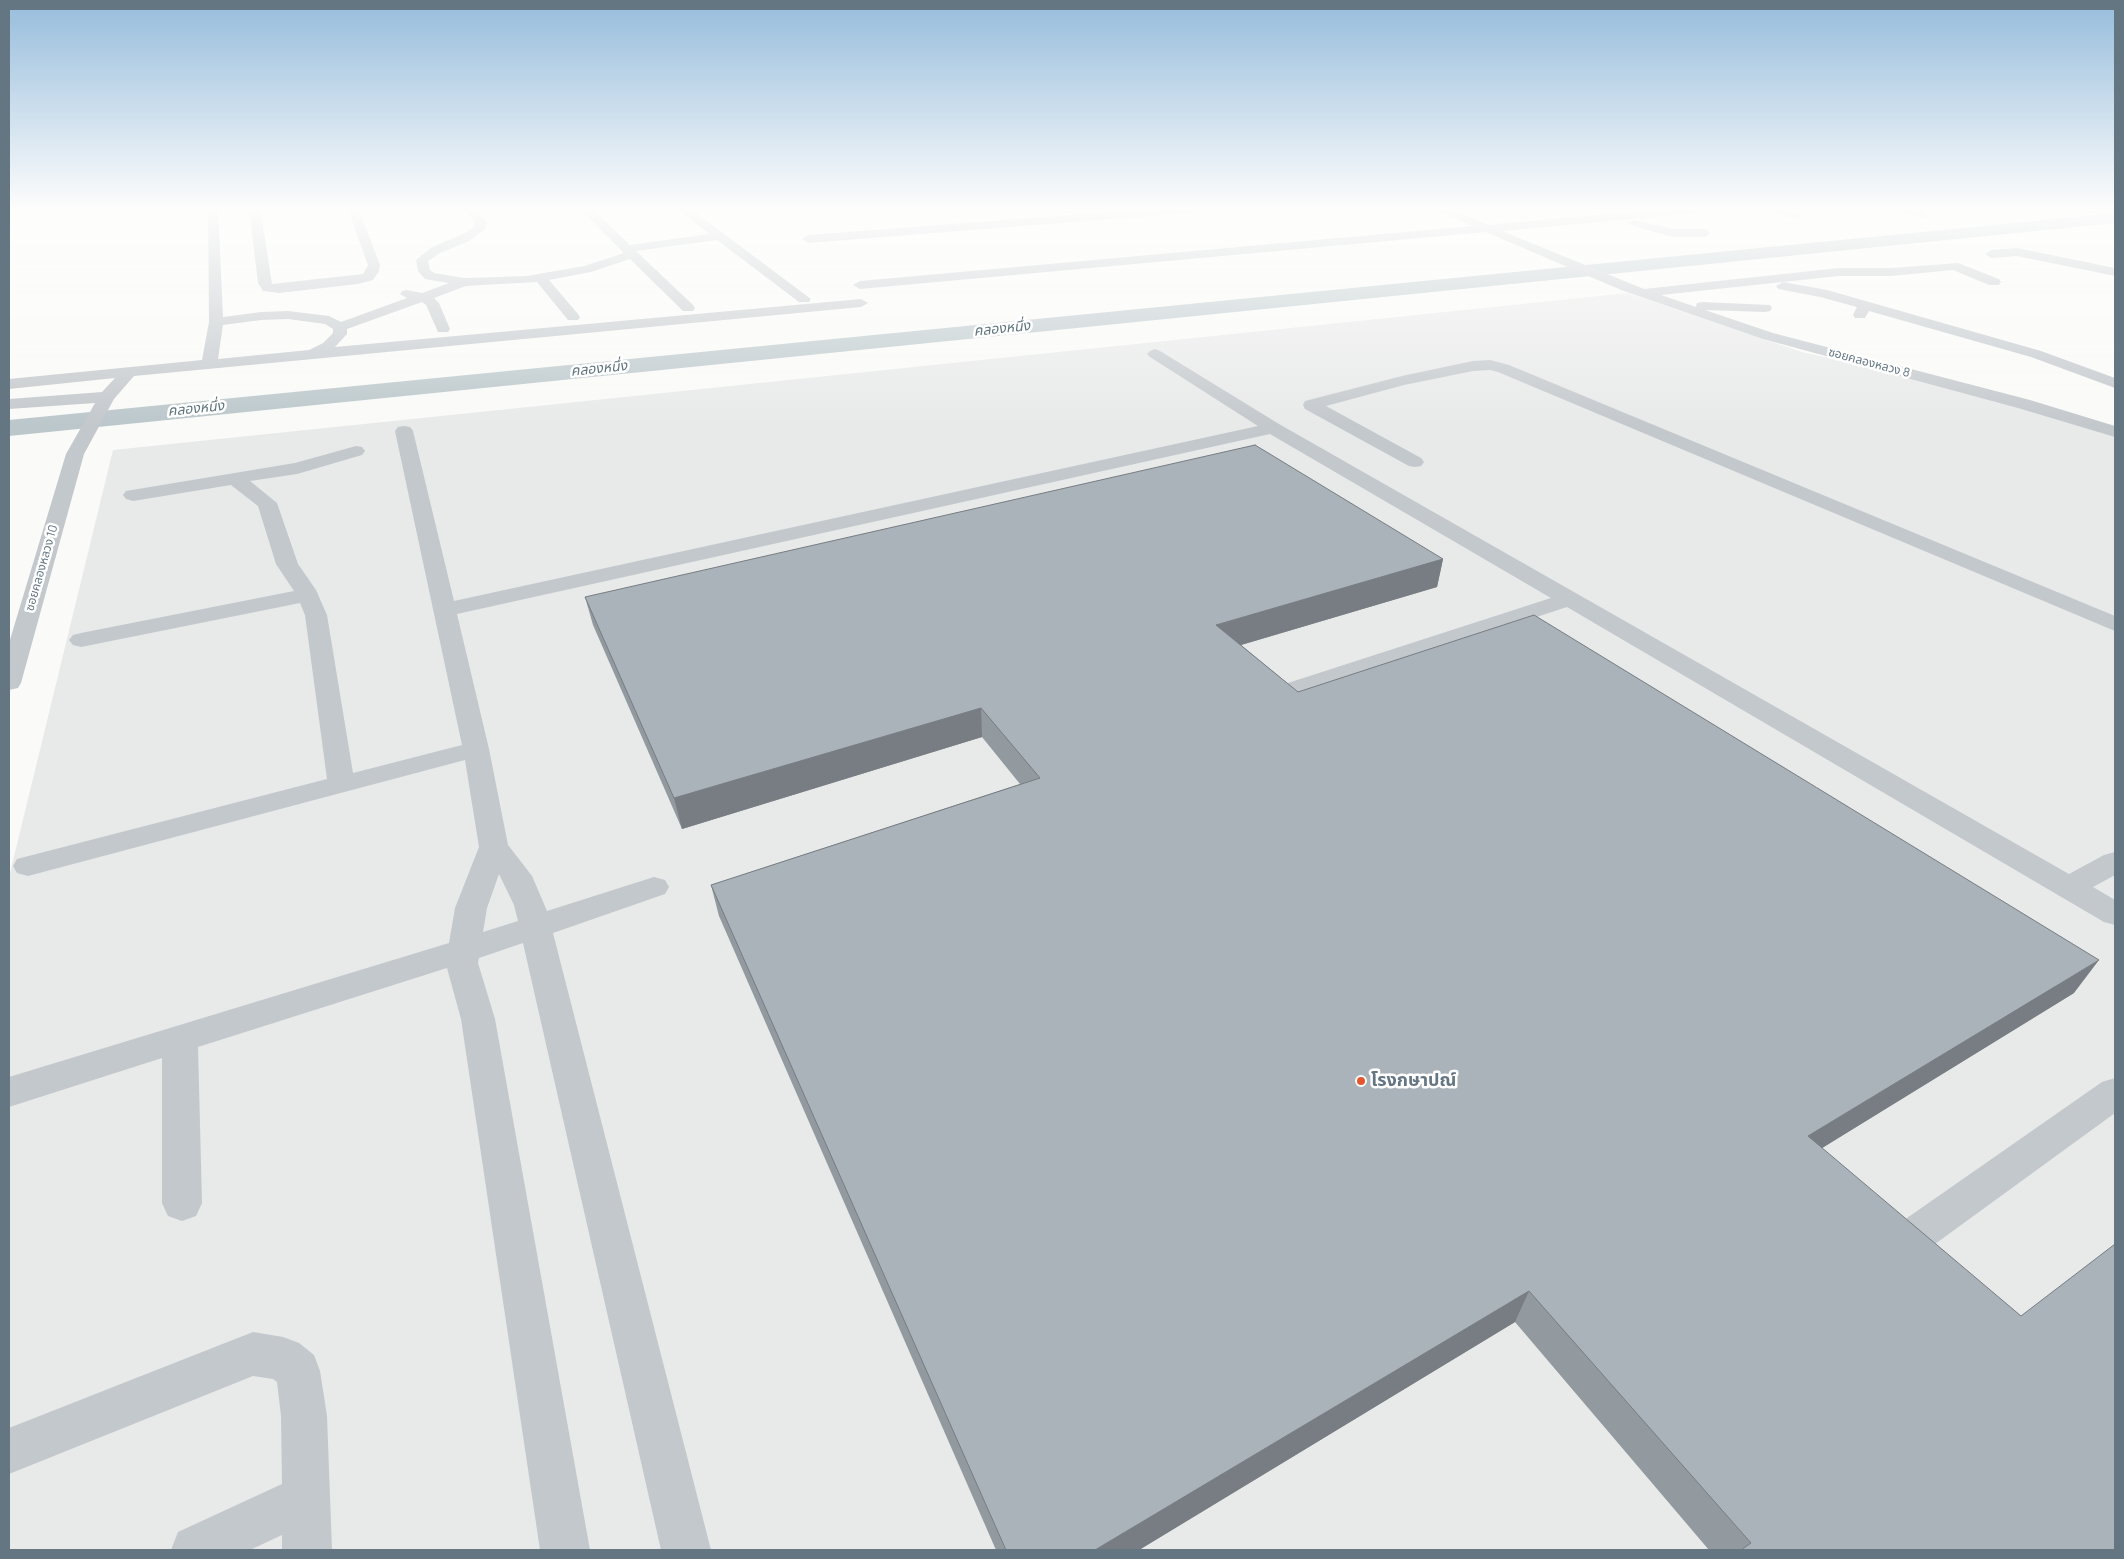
<!DOCTYPE html>
<html>
<head>
<meta charset="utf-8">
<style>
  body { margin:0 }
  #map { position:relative; width:2124px; height:1559px; overflow:hidden; background:#fafaf8; font-family:Manrope,sans-serif }
  canvas { display:block }
  .frame { position:absolute; inset:0; border:10px solid #657683; pointer-events:none }
</style>
</head>
<body>
<div id="map">
<canvas width="2124" height="1559"></canvas>
<div class="frame"></div>
</div>
<script>
const ctx = document.querySelector('canvas').getContext('2d');
ctx.lineJoin = 'round';
function paint(path, color) { ctx.fillStyle = color; ctx.fill(path, 'evenodd'); }
const poly = rows => new Path2D(rows.map(r => 'M' + r).join(''));
function strokePath(path, color, width, dash) { ctx.strokeStyle = color; ctx.lineWidth = width; ctx.lineCap = dash ? 'butt' : 'round'; ctx.setLineDash(dash || []); ctx.stroke(path); }
function write(font, color, halo, rows, align = 'center') {
  ctx.font = font + ' Manrope,"Noto Sans Thai",sans-serif'; ctx.lineWidth = 5; ctx.setLineDash([]); ctx.textBaseline = 'middle'; ctx.strokeStyle = halo; ctx.fillStyle = color; for (const [text, x, y, turn = 0] of rows) {
    ctx.save(); ctx.translate(x, y); ctx.rotate((+turn || 0) * Math.PI / 180); ctx.textAlign = isNaN(turn) ? turn : align; if (halo) ctx.strokeText(text, 0, 0); ctx.fillText(text, 0, 0); ctx.restore();
  }
}
const built = poly([
  [1628,293,1802,352,1985,394,2115,435,2115,1550,9,1550,9,877,113,450]
]);
const canal = poly([
  [2115,213,2115,223,9,436,9,420,2115,213]
]);
const minor = poly([
  [208,207,218,207,223,317,261,312,288,311,329,316,341,322,407,298,400,294,402,291,407,290,422,293,449,283,425,279,418,271,416,260,432,247,461,235,474,227,475,223,464,207,475,207,487,223,485,229,469,241,440,253,428,261,430,270,434,273,465,278,527,276,584,266,624,253,578,207,590,207,630,245,709,234,675,207,688,207,811,299,809,302,799,302,717,240,636,251,693,305,695,308,693,311,683,311,630,259,591,272,549,280,578,314,580,317,578,320,568,320,537,282,466,286,434,298,439,303,450,329,448,332,438,332,426,305,422,302,347,329,347,334,335,347,861,299,868,303,861,307,134,376,114,399,84,454,21,683,18,688,9,690,9,643,66,454,95,403,9,409,9,399,102,392,115,378,9,389,9,379,202,360,209,322,208,207],
  [288,319,325,324,333,329,333,333,323,343,309,350,218,359,223,325,261,320,288,319],
  [249,207,260,207,272,284,363,274,368,265,347,207,358,207,380,265,379,271,373,280,358,284,279,293,263,291,258,283,249,207],
  [1175,207,1227,207,1222,210,808,243,802,239,808,235,1175,207],
  [1431,207,1446,207,1488,225,1684,207,1730,207,1725,210,1502,231,1644,289,1839,268,1891,268,1958,263,1999,279,2001,282,1999,285,1989,285,1953,270,1891,276,1839,276,1661,295,1696,307,1697,303,1702,302,1770,305,1772,308,1770,311,1765,312,1705,310,1773,333,2030,400,2115,426,2115,437,2018,408,1763,339,1621,290,1486,232,860,289,853,285,860,281,1472,226,1431,207],
  [1762,207,1779,207,1799,214,1801,216,1795,219,1762,207],
  [1888,207,1906,207,1925,213,1927,215,1921,218,1888,207],
  [1634,220,1673,229,1705,229,1711,233,1705,237,1673,237,1630,225,1628,223,1634,220],
  [2017,248,2115,268,2115,276,2017,256,1991,258,1985,254,1991,250,2017,248],
  [1783,282,1827,290,2041,351,2115,378,2115,388,2031,357,1869,311,1865,318,1855,318,1853,315,1857,307,1820,297,1778,289,1776,286,1783,282],
  [1155,349,1160,351,1279,424,2069,874,2104,855,2115,852,2115,875,2093,887,2115,900,2115,925,2104,922,1567,607,1275,703,1266,706,1257,703,1253,698,1257,693,1551,598,1270,434,457,614,489,749,508,845,532,876,547,911,654,877,665,880,669,887,665,894,553,933,711,1550,661,1550,523,943,479,958,478,963,495,1019,590,1550,540,1550,461,1019,447,968,198,1047,202,1203,196,1216,182,1221,168,1216,162,1203,162,1058,9,1107,9,1077,449,943,455,908,479,847,465,760,28,876,17,873,13,866,17,859,327,779,305,615,300,603,81,647,73,645,69,640,73,635,81,633,294,591,276,564,258,506,231,485,133,501,126,499,123,495,126,491,295,463,356,446,362,447,365,451,362,455,297,474,250,481,277,503,298,564,316,590,327,615,353,773,462,745,395,431,398,427,404,426,410,427,413,431,454,601,1258,426,1150,357,1147,354,1150,351,1155,349],
  [499,874,514,905,518,921,483,932,487,908,499,874],
  [1490,360,1509,365,2115,616,2115,631,1498,372,1490,370,1473,371,1404,385,1326,406,1421,458,1424,462,1421,466,1415,467,1409,466,1305,409,1303,405,1305,401,1402,376,1473,361,1490,360],
  [2115,1078,2115,1113,1935,1244,1921,1249,1907,1244,1901,1231,1907,1218,2102,1082,2115,1078],
  [253,1332,283,1337,299,1343,314,1355,320,1371,327,1416,332,1550,282,1550,282,1535,250,1550,171,1550,178,1532,282,1484,281,1416,277,1382,273,1379,253,1376,9,1474,9,1428,253,1332]
]);
const wall = poly([
  [1443,559,1437,587,1241,645,1298,692,2074,993,1822,1148,2115,1550,1709,1550,1515,1322,1139,1550,996,1550,719,916,711,885,1020,784,982,737,682,829,593,625,585,597]
]);
const shadedWall = poly([
  [1443,559,1437,587,1214,653,1216,625],
  [981,708,982,737,682,829,674,798],
  [2099,960,2074,993,1788,1169,1808,1136],
  [1529,1291,1515,1322,1139,1550,1095,1550]
]);
const building = poly([
  [1255,445,1443,559,1216,625,1298,692,1534,615,2099,960,1808,1136,2021,1316,2115,1244,2115,1550,1741,1550,1751,1543,1529,1291,1095,1550,1006,1550,711,885,1040,778,981,708,674,798,585,597,1255,445]
]);
const markers = [
  [1361,1081,5,"#e4572e"]
];
const farStreetnames = [
  ["ซอยคลองหลวง 8",1869,363,15],
  ["ซอยคลองหลวง 10",42,568,-74]
];
const farWaternames = [
  ["คลองหนึ่ง",1002,329,-6],
  ["คลองหนึ่ง",599,369,-6],
  ["คลองหนึ่ง",196,409,-6]
];
const nearPoinames = [
  ["โรงกษาปณ์",1371,1081]
];
paint(built, '#e8e9e9');
paint(canal, '#bbc7cb');
paint(minor, '#c3c8cc');
paint(wall, '#929a9f');
paint(shadedWall, '#777d82');
paint(building, '#aab3b9');
strokePath(building, '#777d82', 1);
const sky = ctx.createLinearGradient(0, 0, 0, 426);
sky.addColorStop(0, '#96bcdc');
sky.addColorStop(0.49, '#fdfdfc');
sky.addColorStop(1, '#fdfdfc00');
ctx.fillStyle = sky;
ctx.fillRect(0, 0, 2124, 426);
for (const [x, y, r, color] of markers) { const dot = new Path2D(); dot.arc(x, y, r, 0, 2 * Math.PI); ctx.fillStyle = color; ctx.fill(dot); strokePath(dot, '#fff', 2); }
write('12px', '#657683', '#fff', farStreetnames);
write('italic 14px', '#60757c', '#fff', farWaternames);
write('bold 18px', '#657683', '#fff', nearPoinames, 'left');
</script>
</body>
</html>
